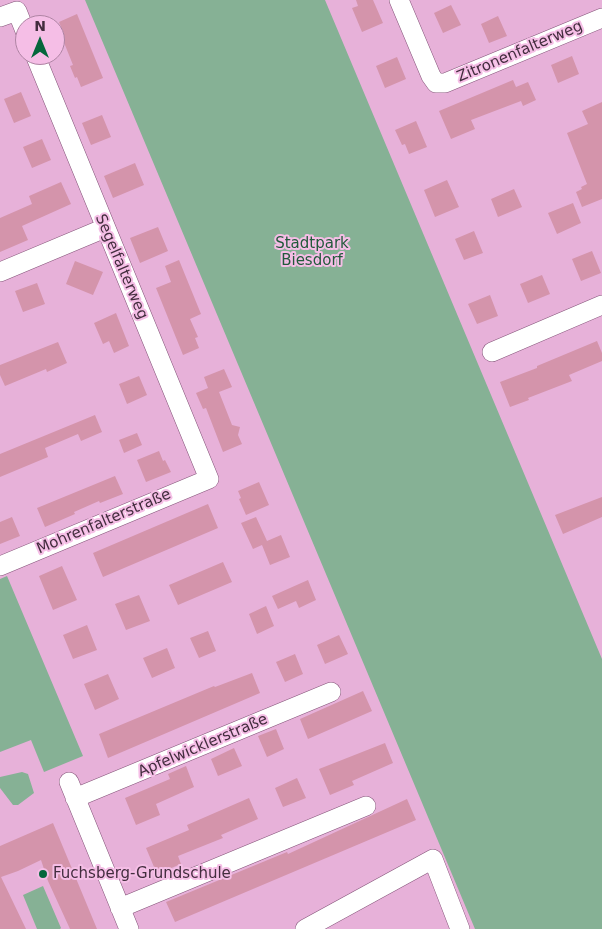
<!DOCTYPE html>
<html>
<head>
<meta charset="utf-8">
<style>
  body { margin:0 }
  #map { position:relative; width:602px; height:929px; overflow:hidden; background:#e7b1d9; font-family:"DejaVu Sans",sans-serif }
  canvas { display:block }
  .north { position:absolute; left:15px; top:15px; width:50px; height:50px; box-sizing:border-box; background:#f5bee6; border:1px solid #ae84a3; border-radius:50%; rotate:0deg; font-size:14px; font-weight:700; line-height:20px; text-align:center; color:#432d3e }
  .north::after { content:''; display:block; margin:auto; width:18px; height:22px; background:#05673c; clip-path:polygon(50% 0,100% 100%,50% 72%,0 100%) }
</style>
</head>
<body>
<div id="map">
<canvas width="602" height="929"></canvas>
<div class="north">N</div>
</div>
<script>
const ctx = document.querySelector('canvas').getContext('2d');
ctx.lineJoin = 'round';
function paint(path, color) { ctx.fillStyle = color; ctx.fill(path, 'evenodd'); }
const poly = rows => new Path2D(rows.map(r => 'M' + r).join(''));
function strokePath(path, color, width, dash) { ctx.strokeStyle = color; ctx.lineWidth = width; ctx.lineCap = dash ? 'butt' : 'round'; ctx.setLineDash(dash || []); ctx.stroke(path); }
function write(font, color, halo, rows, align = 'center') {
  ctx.font = font + ' "DejaVu Sans",sans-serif'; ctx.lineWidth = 4; ctx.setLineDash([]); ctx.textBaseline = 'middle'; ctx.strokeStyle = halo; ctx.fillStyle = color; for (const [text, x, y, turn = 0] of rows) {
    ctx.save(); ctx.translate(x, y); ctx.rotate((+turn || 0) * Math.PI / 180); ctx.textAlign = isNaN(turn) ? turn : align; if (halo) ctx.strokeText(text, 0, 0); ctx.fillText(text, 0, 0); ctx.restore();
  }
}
const green = poly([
  [85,0,325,0,602,659,602,929,475,929],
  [7,576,83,756,44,772,31,740,0,752,0,579],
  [22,772,28,774,34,793,18,805,13,805,0,788,0,777],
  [43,886,61,928,60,929,37,929,23,895]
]);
const building = poly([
  [356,0,373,0,383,23,362,32,352,8,358,6],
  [451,5,461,25,443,33,434,13],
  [77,14,103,78,81,87,77,77,75,78,70,66,73,65,61,35,64,34,59,22],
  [498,16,507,36,489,43,481,24],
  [572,56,579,74,558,83,551,65],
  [397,57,406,79,385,88,376,66],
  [513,80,516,87,528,82,536,100,523,106,521,101,471,120,475,129,451,139,439,111],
  [21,92,31,116,14,123,4,99],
  [602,102,602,199,582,207,576,192,582,189,581,187,587,184,567,133,588,124,582,111],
  [102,115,111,137,91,145,82,123],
  [416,121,427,147,409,154,405,144,402,145,395,130],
  [42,139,51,160,32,168,23,147],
  [135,163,144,185,113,198,104,176],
  [447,180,459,207,435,217,424,190],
  [61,182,71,204,22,226,28,240,0,252,0,218,32,204,29,196],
  [514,189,522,207,498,217,491,199],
  [573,203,581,223,557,234,548,213],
  [158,227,168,251,140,263,130,238],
  [474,231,483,253,464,260,455,239],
  [592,251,601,273,581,281,572,259],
  [179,260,201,314,190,319,198,337,195,338,199,348,183,355,156,288,171,282,165,266],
  [75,261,103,272,93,295,66,284],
  [542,275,550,294,528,303,520,284],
  [37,283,45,304,23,312,15,291],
  [490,295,498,316,477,324,468,304],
  [116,313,129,346,114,353,109,341,103,344,94,323],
  [597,341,602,353,602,361,569,375,572,381,528,398,529,400,510,407,500,382,537,368,537,366],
  [58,342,67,363,47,372,46,369,5,386,0,375,0,365],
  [224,369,232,387,219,392,232,425,240,427,238,435,242,444,223,452,206,408,203,409,196,393,208,388,204,377],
  [139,376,147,395,127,404,119,384],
  [95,415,102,432,81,441,78,434,45,448,48,457,0,477,0,454],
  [137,433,142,445,124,453,119,440],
  [159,451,163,461,165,460,171,472,146,482,137,460],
  [115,476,123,494,100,503,99,501,74,512,75,514,45,527,37,508],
  [259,482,269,505,246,515,239,499,241,498,238,491],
  [602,497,602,517,563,534,555,515],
  [208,504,218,528,103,577,93,553],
  [12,517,20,536,0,544,0,522],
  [256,517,267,541,281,535,290,557,270,565,262,545,253,549,241,523],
  [223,562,232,582,178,605,169,585],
  [62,566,77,600,53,610,39,576],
  [308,580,316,600,299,608,296,601,278,609,272,596],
  [139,595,150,621,126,630,115,604],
  [266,606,274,626,257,634,249,614],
  [87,625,97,650,73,659,63,635],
  [208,631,216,651,199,658,190,638],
  [339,635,348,654,325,664,317,645],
  [167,648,175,668,152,678,143,658],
  [295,654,303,674,285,682,276,662],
  [252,673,260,693,108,758,99,734,214,686,215,687],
  [108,674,119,699,95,710,84,684],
  [363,691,372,711,308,739,300,719],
  [276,729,284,749,267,757,258,736],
  [385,743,393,763,352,781,354,785,330,795,319,769],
  [234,748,242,766,218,776,211,759],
  [186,766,194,787,156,804,160,815,136,825,125,798,170,779,168,774],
  [297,778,306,798,283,807,275,788],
  [249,798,258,819,221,835,223,838,178,856,181,864,157,874,146,848,189,830,187,825],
  [407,799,416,820,175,922,166,902,287,852,288,854],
  [53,823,97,929,70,929,48,881,41,860,18,871,1,877,26,929,0,929,0,846]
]);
const minor = poly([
  [399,0,431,76,436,83,445,83,602,18],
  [0,17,17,11,25,31],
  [0,272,105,228],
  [492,352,602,305],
  [0,566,209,479,35,55],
  [69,782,129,929],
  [75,798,331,692],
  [120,908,366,806],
  [305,929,433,859,460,929]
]);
const markers = [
  [43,874,5,"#05673c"]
];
const streetNames = [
  ["Zitronenfalterweg",520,52,-23],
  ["Segelfalterweg",121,267,67],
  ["Mohrenfalterstraße",104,522,-23],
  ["Apfelwicklerstraße",203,746,-23]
];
const parkNames = [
  ["Stadtpark",312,244],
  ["Biesdorf",312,261]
];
const poiNames = [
  ["Fuchsberg-Grundschule",53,874]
];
paint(green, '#86b195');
paint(building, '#d494ab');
strokePath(minor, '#845479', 20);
strokePath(minor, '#fff', 19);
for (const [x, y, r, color] of markers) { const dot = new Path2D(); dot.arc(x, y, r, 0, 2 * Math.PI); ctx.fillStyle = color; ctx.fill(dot); strokePath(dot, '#f5bee6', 2); }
write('15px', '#432d3e', '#f5bee6', streetNames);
write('15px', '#225a3b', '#f5bee6', parkNames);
write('15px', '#432d3e', '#f5bee6', poiNames, 'left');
</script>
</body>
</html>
